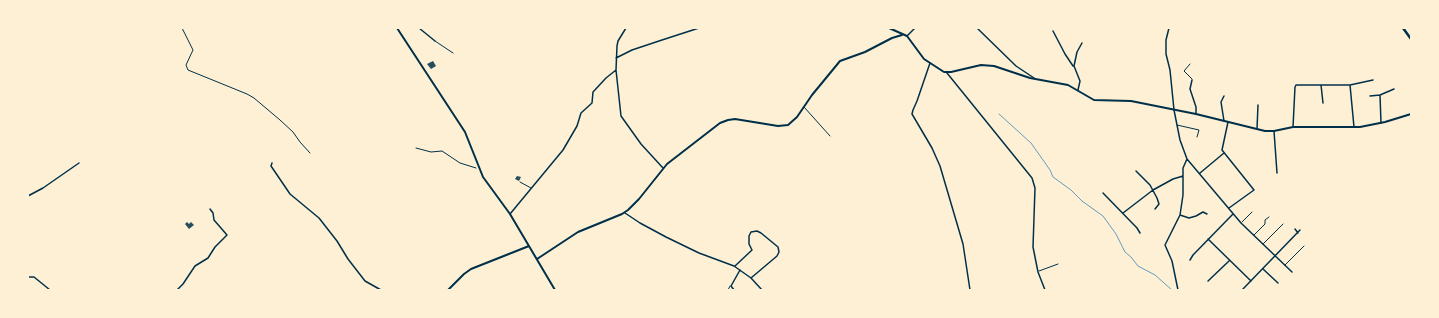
<!DOCTYPE html>
<html>
<head>
<meta charset="utf-8">
<style>
  body { margin:0 }
  #map { position:relative; width:1439px; height:318px; overflow:hidden; background:#fdf0d5; font-family:"Source Sans 3",sans-serif }
  canvas { display:block }
  .frame { position:absolute; inset:0; border:29px solid #fdf0d5; pointer-events:none }
</style>
</head>
<body>
<div id="map">
<canvas width="1439" height="318"></canvas>
<div class="frame"></div>
</div>
<script>
const ctx = document.querySelector('canvas').getContext('2d');
ctx.lineJoin = 'round';
const poly = rows => new Path2D(rows.map(r => 'M' + r).join(''));
function strokePath(path, color, width, dash) { ctx.strokeStyle = color; ctx.lineWidth = width; ctx.lineCap = dash ? 'butt' : 'round'; ctx.setLineDash(dash || []); ctx.stroke(path); }
function paint(path, color) { ctx.fillStyle = color; ctx.fill(path, 'evenodd'); }
const stream = poly([
  [999,114,1031,143,1050,170,1053,177,1071,190,1082,201,1103,216,1116,234,1125,252,1131,257,1138,266,1155,275,1172,290]
]);
const building = poly([
  [433,61,436,66,431,69,427,64],
  [517,176,521,177,519,181,515,179],
  [187,222,189,224,191,222,194,225,189,229,185,224]
]);
const path = poly([
  [182,28,193,50,186,65,188,70,247,94,254,98,280,120,293,132,300,142,310,153],
  [416,148,431,152,442,151,460,163,476,168]
]);
const service = poly([
  [435,41,453,53],
  [1190,64,1184,71,1192,79],
  [804,107,830,136],
  [1177,125,1199,130,1197,137],
  [520,182,531,188],
  [1242,222,1252,212],
  [1254,235,1265,224,1265,220,1269,217],
  [1263,244,1283,224],
  [1285,265,1304,246],
  [1039,271,1058,264],
  [728,290,730,286]
]);
const minor = poly([
  [419,28,435,41],
  [626,28,618,41,617,46,616,70,621,116,641,144,663,168],
  [977,28,1016,66,1034,78],
  [1169,28,1166,40,1166,54,1170,70,1174,110,1180,140,1187,159,1241,223,1292,272],
  [1053,31,1065,54,1073,66],
  [907,36,915,28],
  [616,58,632,50,662,40,699,28],
  [930,63,917,101,913,110,912,114,932,148,940,166,963,244,970,290],
  [947,73,1032,178,1035,188,1033,247,1038,272,1045,290],
  [1192,80,1190,89,1196,107,1196,114],
  [1321,85,1323,103],
  [1350,85,1354,127],
  [1078,90,1080,81,1074,66,1077,52,1082,43],
  [1380,95,1381,123],
  [1370,96,1380,95,1394,89],
  [1224,121,1221,102,1224,96],
  [1228,122,1222,150,1254,190,1229,208],
  [1293,127,1295,87,1296,85,1350,85,1373,80],
  [1257,129,1258,105],
  [1274,131,1277,173],
  [272,163,271,166,290,194,319,218,337,241,348,259,365,281,381,290],
  [1136,171,1150,185,1157,198,1159,204,1155,209],
  [1200,173,1224,153],
  [1103,193,1137,228,1140,233],
  [28,196,43,188,79,163],
  [625,213,640,223,666,237,699,253,734,266,751,278,762,290],
  [1123,213,1153,190,1173,179,1183,176],
  [510,214,563,150,577,126,581,113,592,103,593,92,606,78,616,70],
  [1180,215,1189,218,1196,216,1203,212,1207,214],
  [1295,229,1298,233],
  [1208,239,1251,281],
  [1190,260,1193,255,1233,214],
  [735,266,752,250,749,244,749,236,751,232,757,231,761,233,778,247,779,252,777,256,751,278],
  [1263,269,1278,283],
  [28,277,34,277,50,290],
  [1208,281,1229,261],
  [177,290,183,284,195,266,208,258,215,247,227,235,214,220,213,213,210,209],
  [734,290,731,286,740,270],
  [1178,290,1172,261,1165,245,1180,215,1183,195,1183,168,1187,159],
  [1242,290,1300,230]
]);
const tertiary = poly([
  [397,28,465,132,483,177,510,214,555,290],
  [889,28,907,36,924,59,944,72,951,72,981,65,994,66,1030,78,1068,85,1094,100,1131,101,1196,114,1265,131,1274,131,1293,127,1360,127,1385,122,1411,114],
  [537,259,578,232,622,214,628,210,639,199,667,164,720,123,728,120,735,119,778,126,788,125,797,117,812,95,840,61,865,52,892,38,902,35],
  [448,290,464,274,471,269,529,246]
]);
const secondary = poly([
  [1403,28,1411,39]
]);
strokePath(stream, '#669bbc', 1);
paint(building, '#264d5e');
strokePath(path, '#003049', 1);
strokePath(service, '#003049', 1);
strokePath(minor, '#003049', 1.5);
strokePath(tertiary, '#003049', 2);
strokePath(secondary, '#003049', 2.5);
</script>
</body>
</html>
